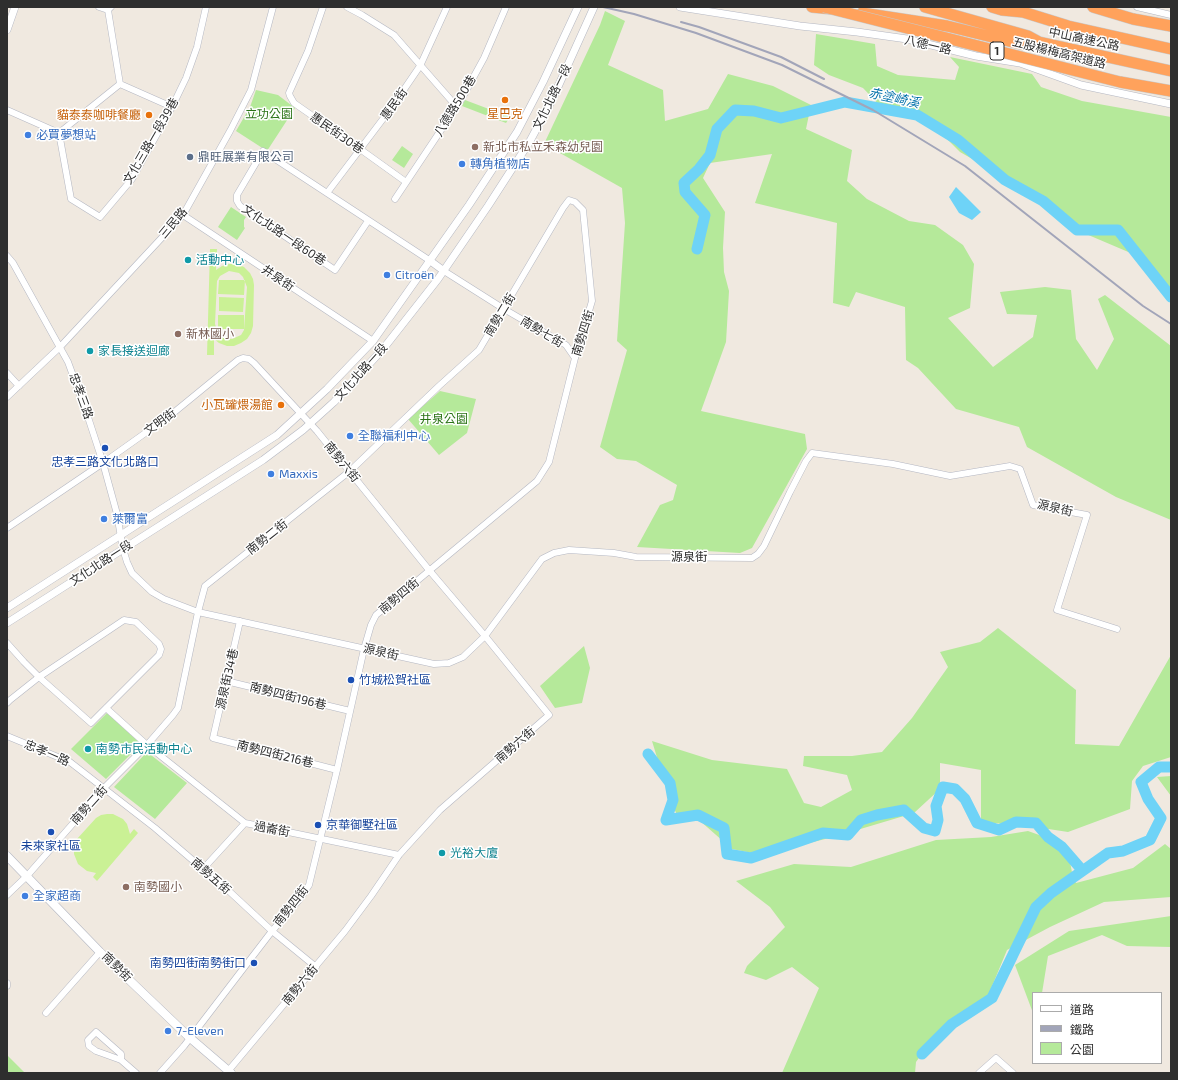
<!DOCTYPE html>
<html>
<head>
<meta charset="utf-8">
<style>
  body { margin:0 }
  #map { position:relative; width:1178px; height:1080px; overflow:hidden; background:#f0e9e0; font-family:"Exo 2","Noto Sans TC",sans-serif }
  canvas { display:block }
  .frame { position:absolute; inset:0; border:8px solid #2e2e2e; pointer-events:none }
  .legend { position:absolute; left:1032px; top:992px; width:130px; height:72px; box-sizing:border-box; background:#fff; border:1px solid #ababab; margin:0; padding:5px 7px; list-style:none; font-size:12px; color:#2e2e2e }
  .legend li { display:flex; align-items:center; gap:8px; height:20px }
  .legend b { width:20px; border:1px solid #ababab }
</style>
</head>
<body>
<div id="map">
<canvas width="1178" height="1080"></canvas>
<div class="frame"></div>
<ul class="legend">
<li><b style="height:5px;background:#fff"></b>道路</li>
<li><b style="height:5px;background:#a2a5b9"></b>鐵路</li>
<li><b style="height:11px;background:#b5e99a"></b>公園</li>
</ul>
</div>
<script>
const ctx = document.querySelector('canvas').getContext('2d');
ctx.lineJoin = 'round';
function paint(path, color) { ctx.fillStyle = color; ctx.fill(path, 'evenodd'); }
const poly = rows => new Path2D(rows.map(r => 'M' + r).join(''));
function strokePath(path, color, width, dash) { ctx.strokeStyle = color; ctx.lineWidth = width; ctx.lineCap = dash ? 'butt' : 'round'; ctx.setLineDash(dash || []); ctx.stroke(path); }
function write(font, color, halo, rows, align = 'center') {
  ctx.font = font + ' "Exo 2","Noto Sans TC",sans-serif'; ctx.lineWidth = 3; ctx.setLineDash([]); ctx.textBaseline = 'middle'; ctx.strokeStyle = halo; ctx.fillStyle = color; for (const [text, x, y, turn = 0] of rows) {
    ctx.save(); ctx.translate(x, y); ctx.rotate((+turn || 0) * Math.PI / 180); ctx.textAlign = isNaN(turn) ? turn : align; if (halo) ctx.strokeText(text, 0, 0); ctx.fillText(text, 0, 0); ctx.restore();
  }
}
const green = poly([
  [605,11,625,21,608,65,663,90,665,121,708,109,728,74,773,86,811,105,806,129,852,150,847,181,867,199,909,221,935,225,963,245,974,264,970,308,948,318,993,367,1033,337,1037,315,1007,314,1000,292,1045,287,1071,290,1076,339,1097,370,1114,339,1098,299,1105,295,1171,346,1171,520,1116,497,1027,447,1019,427,956,409,918,368,906,360,905,307,856,292,849,307,833,303,837,223,755,203,772,154,710,163,703,178,725,212,723,248,724,272,729,291,726,342,701,411,805,434,807,449,752,548,740,553,637,547,660,505,673,500,677,485,636,461,617,459,600,447,627,350,617,341,625,223,622,188,544,144,600,25],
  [816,34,875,44,877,66,898,75,955,80,959,67,950,57,1032,74,1041,87,1082,101,1171,117,1171,294,1133,254,1086,234,1011,181,960,152,921,113,885,111,863,88,829,75,814,65],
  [256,90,278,95,295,108,267,151,236,131,250,107],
  [465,100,510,117,506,123,462,106],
  [402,146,413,154,404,168,392,160],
  [231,207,246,217,244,220,244,227,245,228,237,240,218,227],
  [440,391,476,399,467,433,439,455,408,419],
  [998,628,1076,690,1075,744,1119,746,1171,655,1171,757,1143,766,1132,781,1130,809,1068,832,1029,826,981,822,981,770,940,763,940,789,914,813,837,836,762,855,732,849,699,820,679,819,670,800,652,741,712,760,787,769,804,803,821,807,852,790,847,775,803,766,804,756,852,756,882,752,912,718,948,667,940,652,980,642],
  [584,646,590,668,582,703,555,708,540,686],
  [107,713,141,744,106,779,71,749],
  [147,752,187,783,155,819,114,787],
  [1171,776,1171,796,1157,777],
  [1028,831,1067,845,1073,878,1076,883,1133,868,1165,844,1171,849,1171,897,1104,902,1050,927,1007,950,988,996,936,1034,916,1062,915,1073,782,1073,819,988,792,967,766,980,744,973,747,966,785,927,770,907,736,881,794,864,851,867,936,840,991,837],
  [1171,916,1171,947,1127,946,1102,935,1048,956,1042,993,1033,993,1033,1013,1015,965,1069,931],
  [7,1055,25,1073,7,1073]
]);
const pitch = poly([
  [210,249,217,249,216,270,222,266,229,264,237,264,244,267,250,273,253,279,254,285,253,326,251,333,247,339,241,343,234,346,227,346,219,343,214,339,214,355,207,355],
  [229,271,239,273,243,277,247,287,244,330,241,335,232,339,222,337,218,333,215,324,217,281,220,276],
  [219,280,245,280,244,295,218,294],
  [219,297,244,298,243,312,219,311],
  [218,315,244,315,244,329,218,329],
  [107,814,113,814,123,819,127,824,130,834,134,829,138,833,97,881,93,877,96,873,87,871,78,864,74,854,74,847,77,839,96,818,101,815]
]);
const water = poly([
  [956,187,981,212,972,220,959,213,949,197]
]);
const river = poly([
  [697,249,705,215,685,192,684,183,699,169,710,155,717,129,735,110,754,111,781,118,845,102,917,115,958,140,1005,180,1043,201,1077,230,1118,230,1171,297],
  [648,754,670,783,673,800,666,820,698,815,724,828,727,854,751,858,823,833,848,835,861,820,877,815,904,810,924,828,935,831,938,820,936,806,943,787,955,789,965,799,977,823,999,830,1016,822,1036,823,1048,837,1062,847,1082,870],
  [922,1054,952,1024,992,998,1036,907,1051,893,1108,853,1123,851,1150,840,1161,818,1148,799,1141,782,1159,767,1171,767]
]);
const minor = poly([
  [99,7,108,10],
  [323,7,308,51,289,93,290,96,294,103,360,149,406,182],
  [347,7,362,15,394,35,457,107],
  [1137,7,1171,15],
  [120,84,172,107],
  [7,110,59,133,71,199,100,217,132,179,172,107,186,78,197,47,206,7],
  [59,133,120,84,108,10,111,7],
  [327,193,392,107,420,66,447,7],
  [395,199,461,100,484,58,506,7],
  [183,215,373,341],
  [368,221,335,270,240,206,237,201,237,195,263,151,429,260],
  [7,256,13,263,68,362,86,411,103,463,117,514,123,549,127,562,132,573,152,592,164,599,198,612,434,664,449,663,463,657,485,636,542,559,554,553,569,550,614,553,636,557,752,558,758,554,764,546,790,492,806,461,812,453,893,464,950,476,1010,466,1020,469,1033,505,1087,515,1057,610,1117,629],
  [444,271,504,309,566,345,575,358],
  [7,373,19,386],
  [7,397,60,347,183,215,230,131,251,90,273,7],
  [7,528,103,463,172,414,238,360,243,358,249,359,254,363,317,431,429,570,485,636,549,715,440,810,399,855,371,896,345,931,229,1070],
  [240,621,213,738,337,770],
  [7,643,24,662,39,677,91,723,159,655,161,649,159,644,136,622,124,620,39,677,10,700,7,703],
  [226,681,350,711],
  [106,708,147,745,245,823,399,855],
  [7,736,70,762,155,828,230,892,272,931,316,967],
  [203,869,245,823],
  [7,895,27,876,104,788,147,745,173,715,178,708,198,612,205,586,350,471,439,386,479,350,563,208,569,200,575,202,583,210,592,301,575,358,549,462,537,481,376,615,371,625,364,649,337,770,309,885,299,900,272,931,184,1046,160,1073],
  [7,983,7,986],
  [46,1013,100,952],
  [121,1060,121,1054,96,1032,88,1040,89,1046,96,1051,121,1060,136,1073],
  [979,1073,996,1058,1013,1073]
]);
const tertiary = poly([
  [680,7,800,26,857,32,907,39,976,56,1020,63,1081,85,1171,104],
  [7,30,15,7],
  [429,260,444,271],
  [7,608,277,435,327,389,373,341,469,205,517,132,543,82,578,7],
  [7,623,263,460,303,430,334,402,383,349,438,279,488,206,530,141,552,100,594,7]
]);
const secondary = poly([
  [7,856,100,952,189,1037,231,1073]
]);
const motorway = poly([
  [812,7,833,9],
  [925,7,1028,36,1039,42,1171,71],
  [992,7,1002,10,1023,12,1068,26,1171,49],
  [1093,7,1133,19,1171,26],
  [862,13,947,26,1025,45,1039,42]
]);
const rail = poly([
  [603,7,634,14,696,33,782,65,873,110,965,166,1143,306,1171,324],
  [681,22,699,27,781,57,824,79]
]);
const motorwayBridge = poly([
  [824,7,1120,82,1171,91]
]);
const markers = [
  [505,100,4,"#e8710a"],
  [149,115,4,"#e8710a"],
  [28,135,4,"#3f7fe0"],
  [475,147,4,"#8d6e63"],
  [190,157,4,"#5c6f8a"],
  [462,164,4,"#3f7fe0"],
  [188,260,4,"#0f9aa8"],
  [387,275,4,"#3f7fe0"],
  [178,334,4,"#8d6e63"],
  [90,351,4,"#0f9aa8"],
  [281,405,4,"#e8710a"],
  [350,436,4,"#3f7fe0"],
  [105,448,4,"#1a4fb4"],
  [271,474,4,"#3f7fe0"],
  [104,519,4,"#3f7fe0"],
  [351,680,4,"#1a4fb4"],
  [88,749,4,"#0f9aa8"],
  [318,825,4,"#1a4fb4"],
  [51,832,4,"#1a4fb4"],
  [442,853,4,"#0f9aa8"],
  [126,887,4,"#8d6e63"],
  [25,896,4,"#3f7fe0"],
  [254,963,4,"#1a4fb4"],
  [168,1031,4,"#3f7fe0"]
];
const shields = [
  [997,51,14]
];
const shieldNames = [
  ["1",997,51]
];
const streetNames = [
  ["中山高速公路",1084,39,12],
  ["八德一路",928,45,13],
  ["五股楊梅高架道路",1059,53,14],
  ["文化北路一段",552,97,-64],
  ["惠民街",394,104,-54],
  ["八德路500巷",455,106,-59],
  ["惠民街30巷",337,133,35],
  ["文化三路一段39巷",151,141,-60],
  ["三民路",173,223,-50],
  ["文化北路一段60巷",284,235,34],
  ["井泉街",278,278,34],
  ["南勢二街",500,315,-59],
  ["南勢七街",542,332,31],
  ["南勢四街",583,333,-73],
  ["文化北路一段",361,372,-48],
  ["忠孝三路",81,396,70],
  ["文明街",160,422,-36],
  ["南勢六街",342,462,51],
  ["源泉街",1055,508,13],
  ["南勢二街",267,537,-38],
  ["源泉街",689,557],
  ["文化北路一段",101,563,-33],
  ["南勢四街",399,596,-40],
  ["源泉街",381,652,13],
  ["源泉街34巷",227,679,-77],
  ["南勢四街196巷",288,696,14],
  ["南勢六街",515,745,-41],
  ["忠孝一路",47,753,23],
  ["南勢四街216巷",275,754,14],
  ["南勢二街",89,805,-48],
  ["過崙街",272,829,11],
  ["南勢五街",211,876,41],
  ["南勢四街",291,906,-52],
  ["南勢街",117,967,44],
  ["南勢六街",300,985,-50]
];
const parkNames = [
  ["立功公園",269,114],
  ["井泉公園",444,419]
];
const foodNames = [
  ["星巴克",505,114,"center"],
  ["貓泰泰咖啡餐廳",141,115],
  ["小瓦罐煨湯館",273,405]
];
const shopNames = [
  ["必買夢想站",36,135],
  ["轉角植物店",470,164],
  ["Citroën",395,275],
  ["全聯福利中心",358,436],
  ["Maxxis",279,474],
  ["萊爾富",112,519],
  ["全家超商",33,896],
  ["7-Eleven",176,1031]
];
const educationNames = [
  ["新北市私立禾森幼兒園",483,147],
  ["新林國小",186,334],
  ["南勢國小",134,887]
];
const serviceNames = [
  ["鼎旺展業有限公司",198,157]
];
const cultureNames = [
  ["活動中心",196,260],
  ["家長接送迴廊",98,351],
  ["南勢市民活動中心",96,749],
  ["光裕大廈",450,853]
];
const transitNames = [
  ["忠孝三路文化北路口",105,462],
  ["竹城松賀社區",359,680,"left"],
  ["京華御墅社區",326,825,"left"],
  ["未來家社區",51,846],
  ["南勢四街南勢街口",246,963,"right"]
];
const waterNames = [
  ["赤塗崎溪",894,98,12]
];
paint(green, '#b5e99a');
paint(pitch, '#caf195');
paint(water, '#6ed3f7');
strokePath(river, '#6ed3f7', 11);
strokePath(minor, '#b4b7c2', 7);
strokePath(tertiary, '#b4b7c2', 8);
strokePath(secondary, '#b4b7c2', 9);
strokePath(motorway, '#c9c9c9', 12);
strokePath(minor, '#fff', 6);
strokePath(tertiary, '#fff', 7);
strokePath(secondary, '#fff', 8);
strokePath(motorway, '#ffa25c', 11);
strokePath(rail, '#a2a5b9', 2);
strokePath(motorwayBridge, '#c9c9c9', 12, []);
strokePath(motorwayBridge, '#ffa25c', 11);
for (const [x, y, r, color] of markers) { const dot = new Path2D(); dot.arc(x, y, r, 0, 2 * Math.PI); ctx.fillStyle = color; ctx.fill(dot); strokePath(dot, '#fff', 1.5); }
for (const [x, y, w] of shields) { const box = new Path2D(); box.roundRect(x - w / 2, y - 9, w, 18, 3); ctx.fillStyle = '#fff'; ctx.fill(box); strokePath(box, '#2e2e2e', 1); }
write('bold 11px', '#2e2e2e', null, shieldNames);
write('12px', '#2e2e2e', '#fff', streetNames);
write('12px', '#2a7316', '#fff', parkNames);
write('12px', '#c56008', '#fff', foodNames, 'right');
write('12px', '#366cbe', '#fff', shopNames, 'left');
write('12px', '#785e54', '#fff', educationNames, 'left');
write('12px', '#4e5e75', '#fff', serviceNames, 'left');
write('12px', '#0d838f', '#fff', cultureNames, 'left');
write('12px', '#164399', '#fff', transitNames);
write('italic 13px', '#0573ab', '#fff', waterNames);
</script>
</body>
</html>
